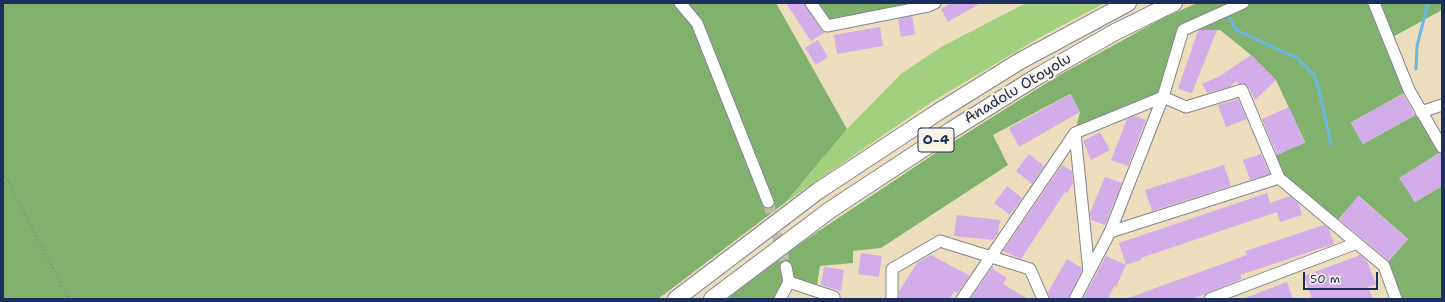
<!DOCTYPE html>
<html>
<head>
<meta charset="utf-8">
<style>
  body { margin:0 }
  #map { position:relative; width:1445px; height:302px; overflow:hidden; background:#ecdebc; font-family:"Shantell Sans",sans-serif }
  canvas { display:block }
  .frame { position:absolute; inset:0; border:4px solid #1b2f5e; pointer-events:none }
  .scale { position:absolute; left:1303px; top:272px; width:75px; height:18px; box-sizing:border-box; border:2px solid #1b2f5e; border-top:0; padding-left:5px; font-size:12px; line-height:14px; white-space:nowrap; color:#1b2f5e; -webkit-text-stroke:3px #fcf5e5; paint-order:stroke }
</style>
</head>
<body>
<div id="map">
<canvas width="1445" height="302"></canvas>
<div class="frame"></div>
<div class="scale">50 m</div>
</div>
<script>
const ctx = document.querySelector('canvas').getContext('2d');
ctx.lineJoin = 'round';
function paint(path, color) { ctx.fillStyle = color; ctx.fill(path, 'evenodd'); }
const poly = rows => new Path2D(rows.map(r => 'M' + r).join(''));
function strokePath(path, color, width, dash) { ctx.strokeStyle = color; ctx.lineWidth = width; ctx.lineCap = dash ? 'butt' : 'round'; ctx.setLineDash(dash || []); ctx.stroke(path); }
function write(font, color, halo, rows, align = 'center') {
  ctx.font = font + ' "Shantell Sans",sans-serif'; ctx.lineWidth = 4; ctx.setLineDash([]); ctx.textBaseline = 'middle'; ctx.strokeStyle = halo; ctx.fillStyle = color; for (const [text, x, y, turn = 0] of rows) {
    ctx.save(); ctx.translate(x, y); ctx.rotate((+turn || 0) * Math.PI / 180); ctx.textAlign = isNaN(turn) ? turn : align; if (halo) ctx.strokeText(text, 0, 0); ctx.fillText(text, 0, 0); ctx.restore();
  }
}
const green = poly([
  [1026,3,1105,3,1044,35,930,103,786,202,847,129,901,74,941,47]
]);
const forest = poly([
  [3,3,776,3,847,129,786,202,658,299,3,299],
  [811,3,935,3,827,26],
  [1197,3,1442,3,1442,10,1389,39,1409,90,1351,123,1363,144,1421,112,1442,151,1400,178,1415,202,1442,186,1442,299,1396,299,1384,266,1408,239,1359,196,1335,223,1279,178,1270,158,1305,142,1276,80,1251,55,1220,30,1183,30,1163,97,1075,133,1080,112,1070,94,993,135,1008,165,881,248,853,251,853,263,820,266,816,291,789,282,780,299,727,299,783,255,940,150,1056,77,1163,18]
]);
const stream = poly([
  [1230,18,1236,30,1297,58,1314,75,1318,86,1331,144],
  [1416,69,1417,46,1428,3]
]);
const building = poly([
  [786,3,804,3,824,33,811,41],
  [951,3,981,3,948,22,941,9],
  [912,16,915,34,901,37,898,19],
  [880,27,883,46,837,54,834,35],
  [1200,30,1217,30,1192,93,1178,89,1198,31],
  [818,40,828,57,816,65,805,48],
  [1251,55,1276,80,1255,100,1247,85,1239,84,1234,79,1236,82,1229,87,1207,93,1202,84,1220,76],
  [1071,94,1080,112,1019,147,1009,128],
  [1403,94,1415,115,1363,144,1351,122],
  [1238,99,1247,119,1226,127,1218,105],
  [1289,107,1305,143,1277,155,1262,119],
  [1135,116,1146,120,1128,166,1111,160,1127,119],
  [1100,132,1110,150,1091,160,1083,141],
  [1439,153,1442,154,1442,186,1415,202,1399,178],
  [1029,154,1044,166,1032,184,1016,171],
  [1261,154,1270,174,1250,180,1243,160],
  [1062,165,1072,171,1073,183,1067,193,1065,192,1021,259,1003,251],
  [1224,165,1231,186,1152,211,1145,190],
  [1105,177,1122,183,1105,225,1091,220,1090,213],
  [1007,186,1022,198,1010,215,994,203],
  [1267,193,1270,203,1290,196,1299,204,1302,215,1280,222,1277,212,1141,258,1141,260,1126,265,1119,243],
  [1358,196,1408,239,1389,261,1339,219],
  [957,215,1000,220,998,233,993,240,954,236],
  [1324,225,1329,229,1334,244,1240,275,1242,279,1206,294,1190,299,1128,299,1128,298,1247,255,1245,251],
  [861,253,882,256,879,277,858,274],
  [931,255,970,276,957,293,954,291,950,299,899,299,899,291,910,274,918,262],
  [1360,255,1367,261,1376,284,1368,287,1373,299,1312,299,1304,276],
  [1106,256,1126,265,1116,287,1114,286,1108,299,1083,299],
  [1067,259,1082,268,1082,271,1068,299,1050,299,1048,292],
  [993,266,993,269,1007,278,1003,284,1028,299,970,299],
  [824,267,844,270,841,291,821,285],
  [1287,282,1293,299,1245,299,1245,298]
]);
const minorTunnel = poly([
  [768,202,786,267]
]);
const path = poly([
  [3,172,69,299]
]);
const minor = poly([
  [680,3,697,23,768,202],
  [811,3,827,26,928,6,935,3],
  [1374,3,1409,90,1442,147],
  [1421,112,1442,105],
  [1075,133,1089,272],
  [1110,232,1279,178],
  [789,282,834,297,833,299],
  [780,299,789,282,786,267],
  [892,299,892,269,940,241,1030,269,1043,299],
  [962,299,1075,133,1163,97,1186,107,1242,90,1279,178,1384,266,1396,299],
  [1075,299,1110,232,1163,97,1183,30,1243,3],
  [1210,299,1357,243]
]);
const highway = poly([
  [676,299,818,191,938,112,1020,61,1128,3],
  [712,299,830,210,950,131,1038,76,1115,32,1174,3]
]);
const shields = [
  [936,140,36]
];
const shieldNames = [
  ["O-4",936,140]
];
const streetNames = [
  ["Anadolu Otoyolu",1018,89,-31]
];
paint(green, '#a2d07e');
paint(forest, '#81b26d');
strokePath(stream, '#69b7e3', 3);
paint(building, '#d2ade9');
strokePath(minorTunnel, '#c2bba9', 11, [11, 5.5]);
strokePath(minor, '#84868d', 13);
strokePath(highway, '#84868d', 18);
strokePath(path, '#84868d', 2, [1, 3]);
strokePath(minor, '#fff', 11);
strokePath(highway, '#fff', 16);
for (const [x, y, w] of shields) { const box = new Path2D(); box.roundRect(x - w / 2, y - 12, w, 24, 3); ctx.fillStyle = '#fcf5e5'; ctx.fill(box); strokePath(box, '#1b2f5e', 1); }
write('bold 14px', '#1b2f5e', null, shieldNames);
write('15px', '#1b2f5e', '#fcf5e5', streetNames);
</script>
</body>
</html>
